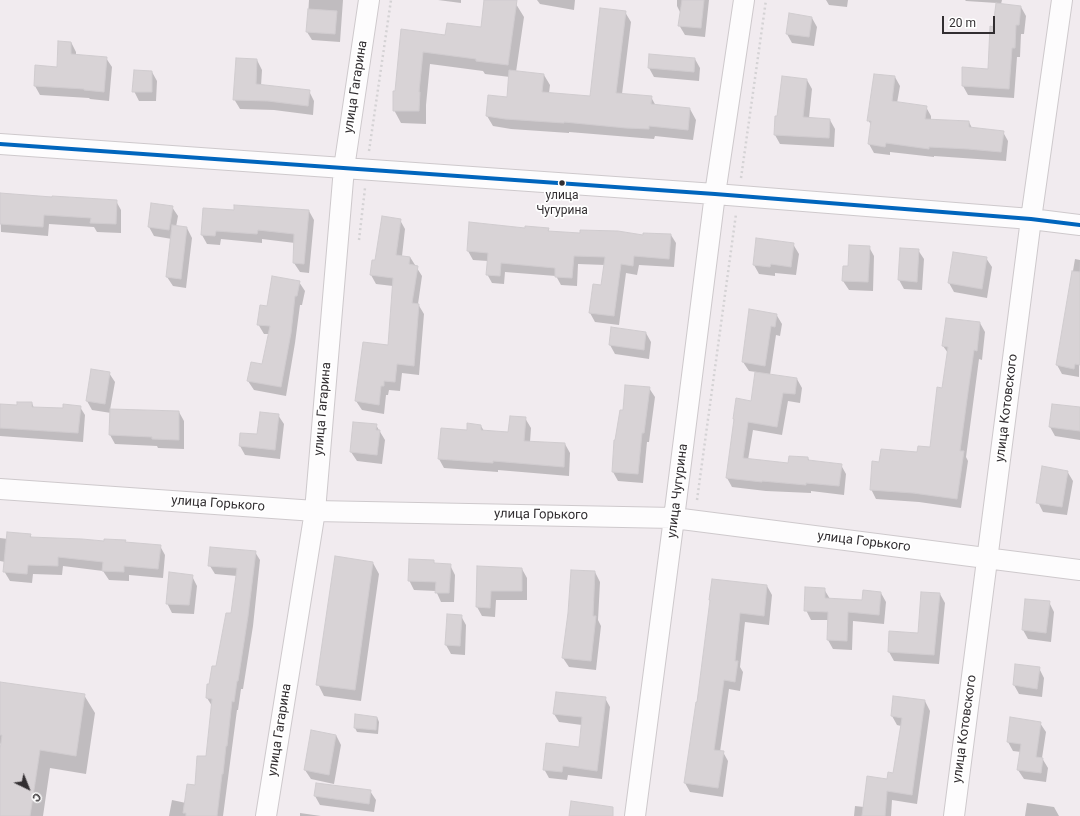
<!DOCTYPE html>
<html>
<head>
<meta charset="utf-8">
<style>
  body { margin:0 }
  #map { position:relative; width:1080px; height:816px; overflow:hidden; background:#f1ebef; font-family:Roboto,sans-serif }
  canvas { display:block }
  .north { position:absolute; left:8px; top:768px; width:40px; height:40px; -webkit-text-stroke:3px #fff; paint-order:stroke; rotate:137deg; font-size:11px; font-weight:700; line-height:16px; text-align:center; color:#322e31 }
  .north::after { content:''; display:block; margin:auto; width:14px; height:18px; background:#322e31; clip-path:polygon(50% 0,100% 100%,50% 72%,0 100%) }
  .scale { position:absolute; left:942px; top:16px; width:53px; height:18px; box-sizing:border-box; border:2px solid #322e31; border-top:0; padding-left:5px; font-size:12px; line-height:14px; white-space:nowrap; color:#322e31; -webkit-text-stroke:3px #fff; paint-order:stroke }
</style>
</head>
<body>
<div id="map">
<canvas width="1080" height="816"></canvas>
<div class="north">С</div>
<div class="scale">20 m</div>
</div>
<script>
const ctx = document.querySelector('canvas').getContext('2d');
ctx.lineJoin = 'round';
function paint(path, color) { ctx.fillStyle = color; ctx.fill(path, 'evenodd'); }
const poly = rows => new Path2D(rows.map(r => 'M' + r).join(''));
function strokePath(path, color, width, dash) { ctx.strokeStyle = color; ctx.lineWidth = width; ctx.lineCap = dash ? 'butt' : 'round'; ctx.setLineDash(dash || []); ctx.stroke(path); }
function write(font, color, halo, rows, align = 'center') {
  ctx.font = font + ' Roboto,sans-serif'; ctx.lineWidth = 3.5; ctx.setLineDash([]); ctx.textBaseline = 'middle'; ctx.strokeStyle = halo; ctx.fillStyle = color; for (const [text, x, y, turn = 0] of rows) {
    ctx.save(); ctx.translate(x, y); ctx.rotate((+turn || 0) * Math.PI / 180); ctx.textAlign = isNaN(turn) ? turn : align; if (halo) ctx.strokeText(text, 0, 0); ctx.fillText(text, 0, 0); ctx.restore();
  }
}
const shadow = poly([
  [309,0,343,0,340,42,312,40,307,32],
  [438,0,461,0,461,3],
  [485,0,516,4,524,17,516,72,544,75,550,85,549,93,590,97,625,12,631,22,622,94,651,97,656,106,690,109,696,120,693,140,655,136,654,139,569,132,569,133,511,129,493,126,487,116,508,98,510,77,485,74,483,71,430,64,426,105,426,124,401,123,394,110,402,30,446,36,482,28],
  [537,0,575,0,574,10,540,4],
  [677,0,709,0,705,37,685,35,679,25,681,14,677,6],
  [826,0,848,0,847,7,829,5],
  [965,0,1002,0,1001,4,1021,7,1026,16,1024,34,1021,34,1020,57,1017,57,1014,98,968,95,963,86,989,70,997,3,966,1],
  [812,18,817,27,814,46,792,43,787,34],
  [71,42,76,52,76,55,106,58,112,67,109,101,90,99,89,98,40,95,35,86,58,68],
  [695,59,700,68,699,81,654,77,649,68],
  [257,60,262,70,261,86,309,91,314,101,313,115,274,110,240,109,234,99],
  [152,72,157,81,156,101,139,101,134,91],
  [895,77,900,86,897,103,926,107,931,116,931,120,969,122,972,128,1003,132,1008,141,1006,161,934,156,934,157,890,152,890,155,874,153,869,144,872,126,868,120],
  [807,80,812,89,809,118,830,120,835,129,834,147,780,144,775,135,778,117],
  [0,194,53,199,116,201,121,210,121,233,97,232,94,227,49,224,48,236,1,232],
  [172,207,178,216,176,227,187,228,192,238,186,288,173,286,167,277,172,239,154,236,149,227],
  [235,211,309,211,314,220,309,273,300,272,294,263,295,243,262,239,262,243,221,239,220,245,207,244,202,235],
  [400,220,405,229,402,256,410,257,422,276,418,304,424,314,419,375,402,373,400,391,389,390,388,395,386,395,384,414,362,410,356,401,389,347,393,286,376,284,371,275,376,261],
  [526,229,548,229,549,232,644,236,671,235,676,243,674,267,639,265,637,275,626,273,619,325,595,322,590,313,602,286,605,265,578,264,577,286,561,285,556,276,505,272,504,284,492,283,487,274,488,261,473,260,468,251],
  [793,244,799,254,796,275,775,273,775,276,759,274,754,265],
  [869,247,874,256,873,291,849,290,843,281,849,267],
  [918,250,924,259,922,290,904,289,899,280],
  [954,253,986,258,992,267,987,298,954,292,949,283],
  [1075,259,1080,260,1079,377,1062,374,1057,365],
  [299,282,305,291,302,305,300,305,295,343,286,396,254,390,248,381,263,365,269,334,264,334,258,324,268,307],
  [776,314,782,324,780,336,776,335,770,375,797,379,802,388,800,403,788,401,782,435,753,430,748,460,789,464,808,458,810,462,841,465,846,474,844,495,811,491,811,493,766,491,732,487,727,478,735,421,734,418,752,402,756,372,749,371,743,362],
  [980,323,985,332,982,360,979,359,966,457,968,461,961,508,919,502,876,499,871,489,880,463,918,454,931,448,943,389,948,353,943,346],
  [612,328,646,333,651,342,649,359,615,354,610,345],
  [109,373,115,382,110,410,179,412,184,421,184,449,158,448,157,446,115,444,110,435,111,413,92,410,87,401],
  [649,388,655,397,649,442,647,442,643,483,618,481,613,472,624,411],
  [32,403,34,408,64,409,80,407,85,415,83,442,0,436,0,405,18,406],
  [1080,408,1080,440,1055,436,1050,427],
  [278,415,284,424,280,459,245,455,240,446,258,436],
  [525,418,531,428,530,442,565,444,570,453,569,476,498,470,498,472,444,468,439,459,468,431,481,426,484,431,509,433],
  [376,425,385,440,382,464,357,461,351,452],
  [1067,471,1073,481,1067,515,1043,512,1038,502],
  [30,535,32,538,105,542,125,541,126,543,160,546,165,555,163,578,129,575,129,581,109,580,103,571,63,566,62,575,33,574,32,583,10,581,4,571,5,562,0,561,0,538,8,539],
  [255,552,260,560,253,626,243,689,241,689,238,710,237,710,223,816,169,816,172,800,186,803,196,786,207,757,212,706,207,698,232,615,237,576,215,574,210,566],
  [433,561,435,564,450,565,455,575,454,602,441,602,436,591,414,590,409,580],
  [373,563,379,574,361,701,324,696,318,684],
  [478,567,522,569,527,578,527,600,496,600,495,617,482,616,477,607],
  [595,572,600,582,598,620,601,626,596,670,569,667,563,658],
  [192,576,197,586,194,614,172,613,167,603],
  [767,586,772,595,769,625,745,622,740,667,743,672,740,691,729,689,720,752,723,752,728,761,723,797,690,792,685,783,698,703,711,601],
  [824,589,830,599,863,601,881,593,886,602,884,624,853,621,852,650,833,649,828,640,828,620,811,620,806,610],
  [940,594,945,603,939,664,894,661,889,652,919,634],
  [1049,602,1054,612,1051,642,1028,639,1023,630],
  [461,616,466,625,465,655,451,654,446,645],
  [1016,665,1039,668,1044,678,1042,697,1019,694,1014,685],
  [0,695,84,695,95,713,86,774,50,768,43,816,0,816,0,756,2,746,0,743],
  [894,697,925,701,930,711,917,804,892,800,891,816,854,816,855,806,864,807,894,774,901,726,897,725,892,716],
  [605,698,610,707,602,779,568,775,567,780,549,778,544,769,580,748,582,725,559,722,554,714],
  [377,717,379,722,378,734,357,732,355,728],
  [1040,723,1046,732,1042,758,1048,768,1046,782,1024,779,1018,770,1021,752,1013,751,1008,742],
  [336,735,341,745,334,784,311,779,305,770],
  [370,791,376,800,374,812,320,805,315,796],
  [1027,803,1054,807,1059,816,1025,816],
  [300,813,321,816,300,816]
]);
const building = poly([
  [484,0,517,0,508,65,476,61,476,59,423,52,419,92,420,92,419,111,393,111,393,91,395,91,401,29,445,35,447,23,481,27,484,0],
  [682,0,704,0,701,28,678,26,682,0],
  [996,3,1021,6,1019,25,1016,25,1015,48,1012,48,1009,89,962,86,962,67,988,69,990,26,993,27,996,3],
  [600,8,626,11,616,93,652,96,651,104,690,108,688,130,649,126,649,129,626,128,564,122,564,123,505,119,486,116,488,95,507,97,509,70,544,74,542,92,590,96,600,8],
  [308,9,337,11,335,34,306,32,308,9],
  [789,13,812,17,809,37,786,34,789,13],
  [58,41,71,42,71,54,107,57,104,92,84,90,84,89,34,86,35,65,57,67,58,41],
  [649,54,695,58,694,72,648,68,649,54],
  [236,58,257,59,256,84,310,90,308,106,268,101,233,100,236,58],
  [134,70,152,71,152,92,132,92,134,70],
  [874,74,895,76,892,101,927,106,925,119,969,121,969,127,1004,131,1001,152,968,149,929,147,929,149,886,143,885,147,868,144,871,121,867,121,874,74],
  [782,76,807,79,803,117,830,119,829,138,774,135,775,116,777,116,782,76],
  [0,193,52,197,52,196,117,200,116,224,90,223,91,218,44,215,43,227,0,224,0,193],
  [151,203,173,206,169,230,148,227,151,203],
  [234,205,309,210,304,264,293,263,294,234,258,230,257,234,216,231,215,236,201,235,203,208,234,210,234,205],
  [382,216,401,219,396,255,410,257,409,264,418,266,412,303,419,304,414,366,397,364,395,382,384,381,384,386,381,386,379,405,355,401,363,342,388,345,393,278,370,275,372,260,375,260,382,216],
  [469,222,525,228,525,226,549,228,548,231,580,233,580,230,618,231,643,235,643,233,671,234,669,259,634,256,633,266,621,264,614,316,589,313,593,284,601,285,605,257,574,256,572,278,555,277,555,268,501,263,500,276,486,275,488,253,467,251,469,222],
  [172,225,187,227,181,279,166,277,172,225],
  [756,238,794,243,791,267,771,264,770,267,753,265,756,238],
  [849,245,870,246,868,282,842,281,843,266,848,266,849,245],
  [900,248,919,249,917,282,898,280,900,248],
  [953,252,987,257,982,289,948,283,953,252],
  [1072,271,1080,272,1080,365,1075,364,1074,369,1056,365,1072,271],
  [272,276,300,281,297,296,295,296,291,333,281,387,247,381,251,362,262,364,270,326,257,325,260,305,267,306,272,276],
  [749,309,777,314,775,327,771,326,765,366,742,362,749,309],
  [946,318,980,322,977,351,974,350,968,392,960,451,964,451,957,499,913,493,870,490,872,461,879,462,881,449,917,452,918,446,930,447,937,387,942,388,948,347,942,346,946,318],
  [611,327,646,332,644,350,609,345,611,327],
  [91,369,110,372,105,404,86,401,91,369],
  [755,372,797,378,795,394,783,393,777,427,748,422,743,458,788,463,789,456,808,457,808,460,842,464,839,486,806,483,806,485,762,481,762,482,726,478,734,419,733,419,736,398,751,401,755,372],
  [625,385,650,387,644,433,642,433,638,474,612,472,614,440,615,440,620,410,623,410,625,385],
  [17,402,32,402,32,407,63,408,63,404,81,406,78,433,0,428,0,404,17,405,17,402],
  [1052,404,1080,407,1080,431,1049,427,1052,404],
  [110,409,179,411,179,440,152,439,152,437,109,435,110,409],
  [260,412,279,414,275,450,239,446,240,433,257,434,260,412],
  [510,416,526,417,524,441,565,443,564,467,493,461,493,463,438,459,441,428,467,430,467,423,481,425,481,430,508,432,510,416],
  [353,422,377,424,376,430,380,430,377,455,350,452,353,422],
  [1042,466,1068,471,1062,507,1036,503,1042,466],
  [7,532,31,534,30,537,82,539,104,541,104,539,126,540,125,542,161,545,158,569,124,566,124,572,102,571,103,562,58,557,58,566,28,565,27,574,3,572,7,532],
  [210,547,256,551,248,616,238,681,237,681,234,702,232,701,227,746,226,746,223,774,222,774,217,816,186,816,186,813,183,813,187,784,195,785,197,756,206,756,212,699,206,698,207,684,209,684,212,666,216,666,226,613,231,613,237,568,208,566,210,547],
  [335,556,373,562,355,690,316,685,335,556],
  [409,559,434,560,434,563,451,564,449,593,435,593,436,582,408,581,409,559],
  [477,566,522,568,522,591,491,591,490,608,476,607,477,566],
  [571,570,595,571,593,616,596,616,591,661,562,658,568,613,571,570],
  [169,572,193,575,189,605,166,604,169,572],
  [712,579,767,585,764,616,740,613,735,661,738,661,735,682,724,680,714,750,724,751,718,788,684,783,696,702,697,702,710,600,709,600,712,579],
  [805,587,825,588,825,598,862,600,863,590,881,592,879,615,848,612,847,641,827,640,828,612,804,611,805,587],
  [921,592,940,593,934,655,888,652,889,631,918,633,921,592],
  [1025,599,1050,601,1046,633,1022,630,1025,599],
  [447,614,462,615,460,646,445,645,447,614],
  [1015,664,1040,667,1037,689,1013,685,1015,664],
  [0,682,85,694,76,756,40,750,30,816,0,816,0,750,2,735,0,735,0,682],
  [556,692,606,697,597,771,563,766,562,772,543,770,546,743,579,747,582,717,553,714,556,692],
  [893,696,925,700,912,795,887,791,885,816,862,816,867,776,887,779,888,772,893,773,902,718,891,716,893,696],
  [355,714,377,717,376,730,354,728,355,714],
  [1010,717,1041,722,1036,757,1043,758,1041,773,1017,770,1021,744,1007,742,1010,717],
  [311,730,336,735,329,775,304,770,311,730],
  [316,783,371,790,369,804,314,796,316,783],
  [571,801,613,807,613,816,569,816,571,801]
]);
const path = poly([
  [369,151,391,0],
  [741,178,766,0],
  [359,240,365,188],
  [697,500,736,214]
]);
const minor = poly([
  [0,144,715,194,1031,219,1080,225],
  [0,489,315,511,674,518,1080,570],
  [266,816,315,511,344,168,369,0],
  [635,816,674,518,715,194,744,0],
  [954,816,1031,219,1062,0]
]);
const bus1 = poly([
  [0,144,715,194,1031,219,1080,225]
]);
const markers = [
  [562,183,3.5,"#322e31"]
];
const busNames = [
  ["улица",562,196],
  ["Чугурина",562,211]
];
const streetNames = [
  ["улица Гагарина",356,87,-81],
  ["улица Котовского",1007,408,-83],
  ["улица Гагарина",323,409,-85],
  ["улица Чугурина",678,491,-83],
  ["улица Горького",218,504,4],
  ["улица Горького",541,515,1],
  ["улица Горького",864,542,7],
  ["улица Котовского",965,729,-82],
  ["улица Гагарина",280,730,-81]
];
paint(shadow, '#0003');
paint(building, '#d8d3d6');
strokePath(building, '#d0cccf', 1);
strokePath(minor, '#cec9cc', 22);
strokePath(path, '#d4d2d4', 2.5, [2, 3]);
strokePath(minor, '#fdfcfd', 20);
strokePath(bus1, '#0065bd', 4);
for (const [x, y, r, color] of markers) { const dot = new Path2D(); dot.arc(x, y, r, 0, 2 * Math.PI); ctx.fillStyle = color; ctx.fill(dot); strokePath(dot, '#fff', 1.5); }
write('12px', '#322e31', '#fff', busNames);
write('13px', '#322e31', '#fff', streetNames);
</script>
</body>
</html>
